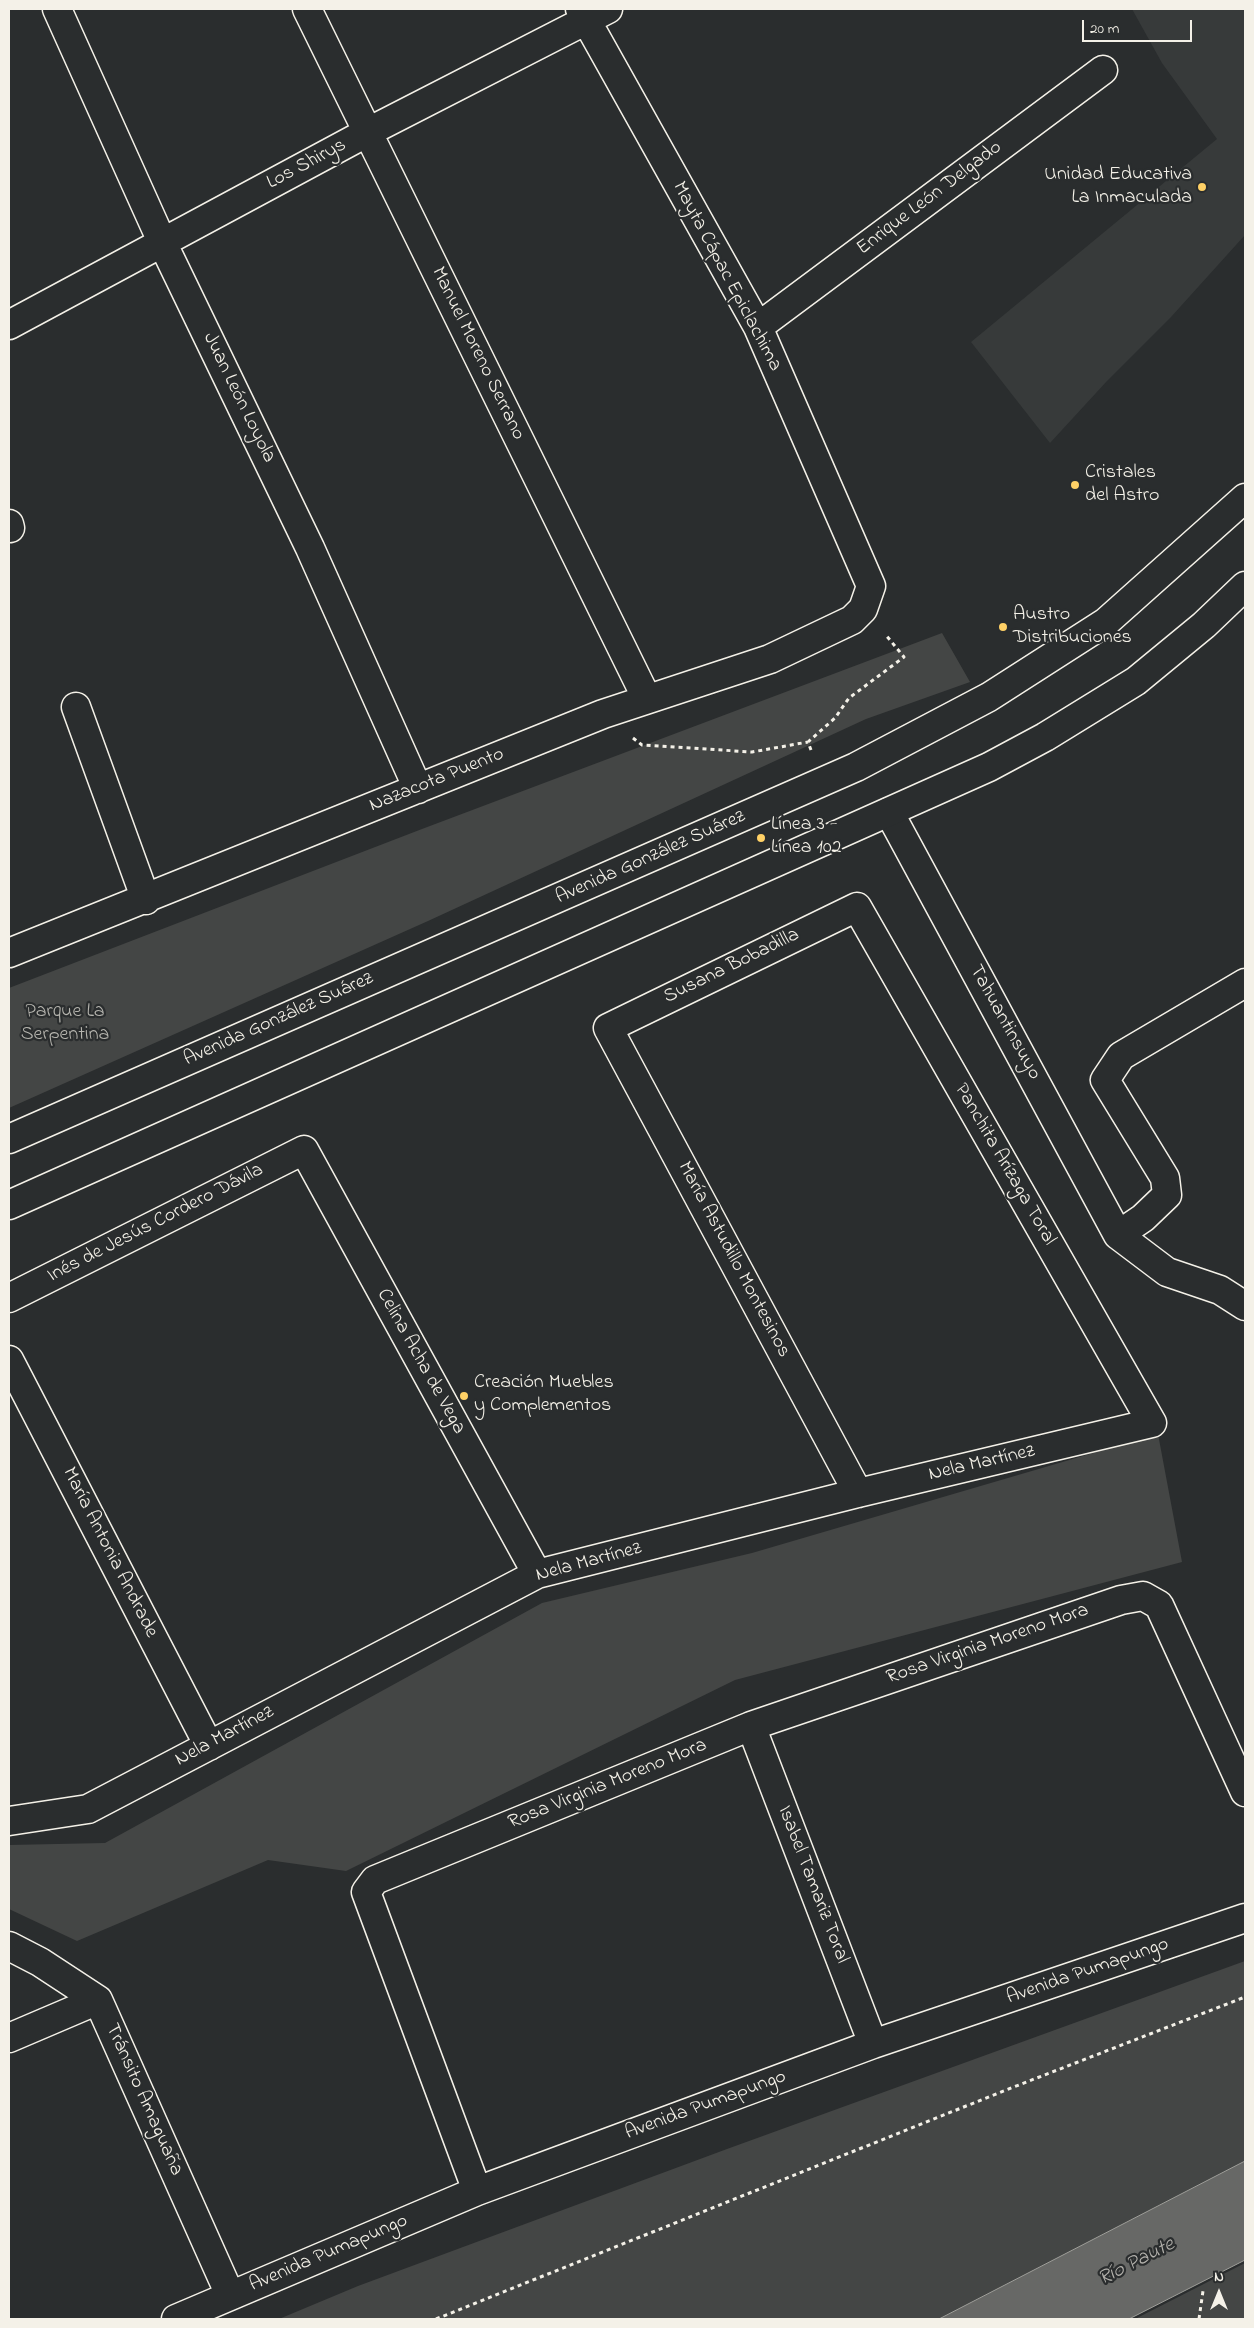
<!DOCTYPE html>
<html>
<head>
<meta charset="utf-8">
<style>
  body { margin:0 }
  #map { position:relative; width:1254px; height:2328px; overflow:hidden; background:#2a2d2e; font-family:"Indie Flower",sans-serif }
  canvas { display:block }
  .frame { position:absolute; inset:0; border:10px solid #f4f1e8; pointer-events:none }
  .north { position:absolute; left:1194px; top:2268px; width:50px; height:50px; -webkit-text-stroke:4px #2a2d2e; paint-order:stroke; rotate:0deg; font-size:14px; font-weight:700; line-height:20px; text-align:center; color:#f4f1e8 }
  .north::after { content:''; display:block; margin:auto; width:18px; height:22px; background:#f4f1e8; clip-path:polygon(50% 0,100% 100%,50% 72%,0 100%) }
  .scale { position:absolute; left:1082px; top:20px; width:110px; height:22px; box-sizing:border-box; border:2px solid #f4f1e8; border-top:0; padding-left:6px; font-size:15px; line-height:18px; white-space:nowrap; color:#f4f1e8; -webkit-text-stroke:4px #2a2d2e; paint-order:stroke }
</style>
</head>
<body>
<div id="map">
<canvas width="1254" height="2328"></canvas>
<div class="frame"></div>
<div class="north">N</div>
<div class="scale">20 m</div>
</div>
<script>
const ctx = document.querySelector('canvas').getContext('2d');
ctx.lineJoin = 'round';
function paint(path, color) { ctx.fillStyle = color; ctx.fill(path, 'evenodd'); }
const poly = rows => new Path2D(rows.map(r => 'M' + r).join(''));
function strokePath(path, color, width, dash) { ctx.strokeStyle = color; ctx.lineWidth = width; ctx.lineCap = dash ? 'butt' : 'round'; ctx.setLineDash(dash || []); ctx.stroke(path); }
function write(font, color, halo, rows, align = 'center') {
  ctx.font = font + ' "Indie Flower",sans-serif'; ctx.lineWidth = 4.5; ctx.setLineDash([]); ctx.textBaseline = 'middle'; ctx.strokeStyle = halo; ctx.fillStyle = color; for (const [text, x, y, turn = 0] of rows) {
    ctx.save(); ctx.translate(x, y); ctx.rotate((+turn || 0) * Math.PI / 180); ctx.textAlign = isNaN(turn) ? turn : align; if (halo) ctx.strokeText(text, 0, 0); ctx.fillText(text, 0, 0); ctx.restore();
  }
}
const built = poly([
  [1132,9,1245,9,1245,235,1171,317,1107,381,1050,443,971,342,1217,139,1162,63]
]);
const green = poly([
  [942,633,970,682,866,719,428,921,9,1108,9,988,422,829],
  [1158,1434,1182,1562,735,1680,346,1871,268,1860,77,1941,9,1909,9,1845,105,1843,542,1603,752,1553],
  [1245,1961,1245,2161,939,2319,279,2319,358,2286,727,2149],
  [1245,2263,1245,2319,1135,2319]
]);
const water = poly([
  [1245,2161,1245,2260,1129,2319,939,2319,1245,2161]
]);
const path = poly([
  [633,738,642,745,752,752,808,742],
  [811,750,808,742,835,718,849,698,904,657,885,634],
  [436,2319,1006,2090,1245,1997],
  [1199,2319,1203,2291]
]);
const minor = poly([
  [57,9,163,244,310,548,418,789],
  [307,9,647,699],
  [9,325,368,132,608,9],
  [758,327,1103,70],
  [9,524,10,528],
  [76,707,146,900],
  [889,812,1118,1235,1167,1272,1220,1290,1245,1306],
  [9,953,603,714,770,659,852,620,863,609,871,586,758,327,580,9],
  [1118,1235,1143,1218,1167,1195,1165,1178,1105,1080,1121,1056,1245,983],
  [9,1298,304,1150,537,1574],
  [9,1360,209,1746],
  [751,1726,873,2044],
  [9,1821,88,1809,537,1574,858,1493,1152,1423,857,907,608,1028,858,1493],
  [9,1946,40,1962,98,2000,230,2295],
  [9,2038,98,2000],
  [477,2191,366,1892,375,1880,751,1726,1121,1600,1143,1596,1159,1605,1245,1792],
  [176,2319,477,2191,873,2044,1245,1918]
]);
const secondary = poly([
  [9,1139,856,767,989,697,1106,622,1245,498],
  [9,1205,989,767,1045,737,1136,681,1204,625,1245,586]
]);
const markers = [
  [1202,187,5,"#ffd166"],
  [1075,485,5,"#ffd166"],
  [1003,627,5,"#ffd166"],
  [761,838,5,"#ffd166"],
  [464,1396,5,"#ffd166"]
];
const streetNames = [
  ["Los Shirys",307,165,-28],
  ["Enrique León Delgado",930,199,-37],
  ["Mayta Cápac Epiclachima",726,277,62],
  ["Manuel Moreno Serrano",477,354,64],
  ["Juan León Loyola",238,398,64],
  ["Nazacota Puento",437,781,-22],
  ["Avenida González Suárez",651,858,-24],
  ["Susana Bobadilla",732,967,-26],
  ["Avenida González Suárez",279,1020,-24],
  ["Tahuantinsuyo",1004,1023,61],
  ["Panchita Arízaga Toral",1004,1165,60],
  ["Inés de Jesús Cordero Dávila",156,1224,-27],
  ["María Astudillo Montesinos",733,1260,62],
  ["Celina Acha de Vega",420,1362,61],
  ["Nela Martínez",982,1464,-13],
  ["María Antonia Andrade",109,1553,63],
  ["Nela Martínez",589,1563,-15],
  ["Rosa Virginia Moreno Mora",988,1645,-19],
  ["Nela Martínez",225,1737,-28],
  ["Rosa Virginia Moreno Mora",608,1785,-22],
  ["Isabel Tamariz Toral",812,1885,69],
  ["Avenida Pumapungo",1088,1972,-19],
  ["Tránsito Amaguaña",143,2100,66],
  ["Avenida Pumapungo",706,2106,-20],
  ["Avenida Pumapungo",329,2254,-23]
];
const poiNames = [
  ["Unidad Educativa",1192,176,"right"],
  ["La Inmaculada",1192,199,"right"],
  ["Cristales",1085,474],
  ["del Astro",1085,497],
  ["Austro",1013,616],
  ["Distribuciones",1013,639],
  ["Línea 3 -",771,826],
  ["Línea 102",771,849],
  ["Creación Muebles",474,1384],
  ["y Complementos",474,1407]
];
const parkNames = [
  ["Parque La",65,1013],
  ["Serpentina",65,1036]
];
const waterNames = [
  ["Río Paute",1137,2263,-27]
];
paint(built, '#373a3a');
paint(green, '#444645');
paint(water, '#676866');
strokePath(water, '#9f9f9a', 1);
strokePath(minor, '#f4f1e8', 31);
strokePath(secondary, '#f4f1e8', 31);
strokePath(path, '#f4f1e8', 3, [4, 4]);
strokePath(minor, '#2a2d2e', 28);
strokePath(secondary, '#2a2d2e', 28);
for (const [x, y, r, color] of markers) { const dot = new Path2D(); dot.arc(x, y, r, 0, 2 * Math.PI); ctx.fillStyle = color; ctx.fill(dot); strokePath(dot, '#2a2d2e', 2); }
write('20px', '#f4f1e8', '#2a2d2e', streetNames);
write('20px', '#f4f1e8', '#2a2d2e', poiNames, 'left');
write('20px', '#b6b5af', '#2a2d2e', parkNames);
write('italic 21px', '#b5b3ae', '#2a2d2e', waterNames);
</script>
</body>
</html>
